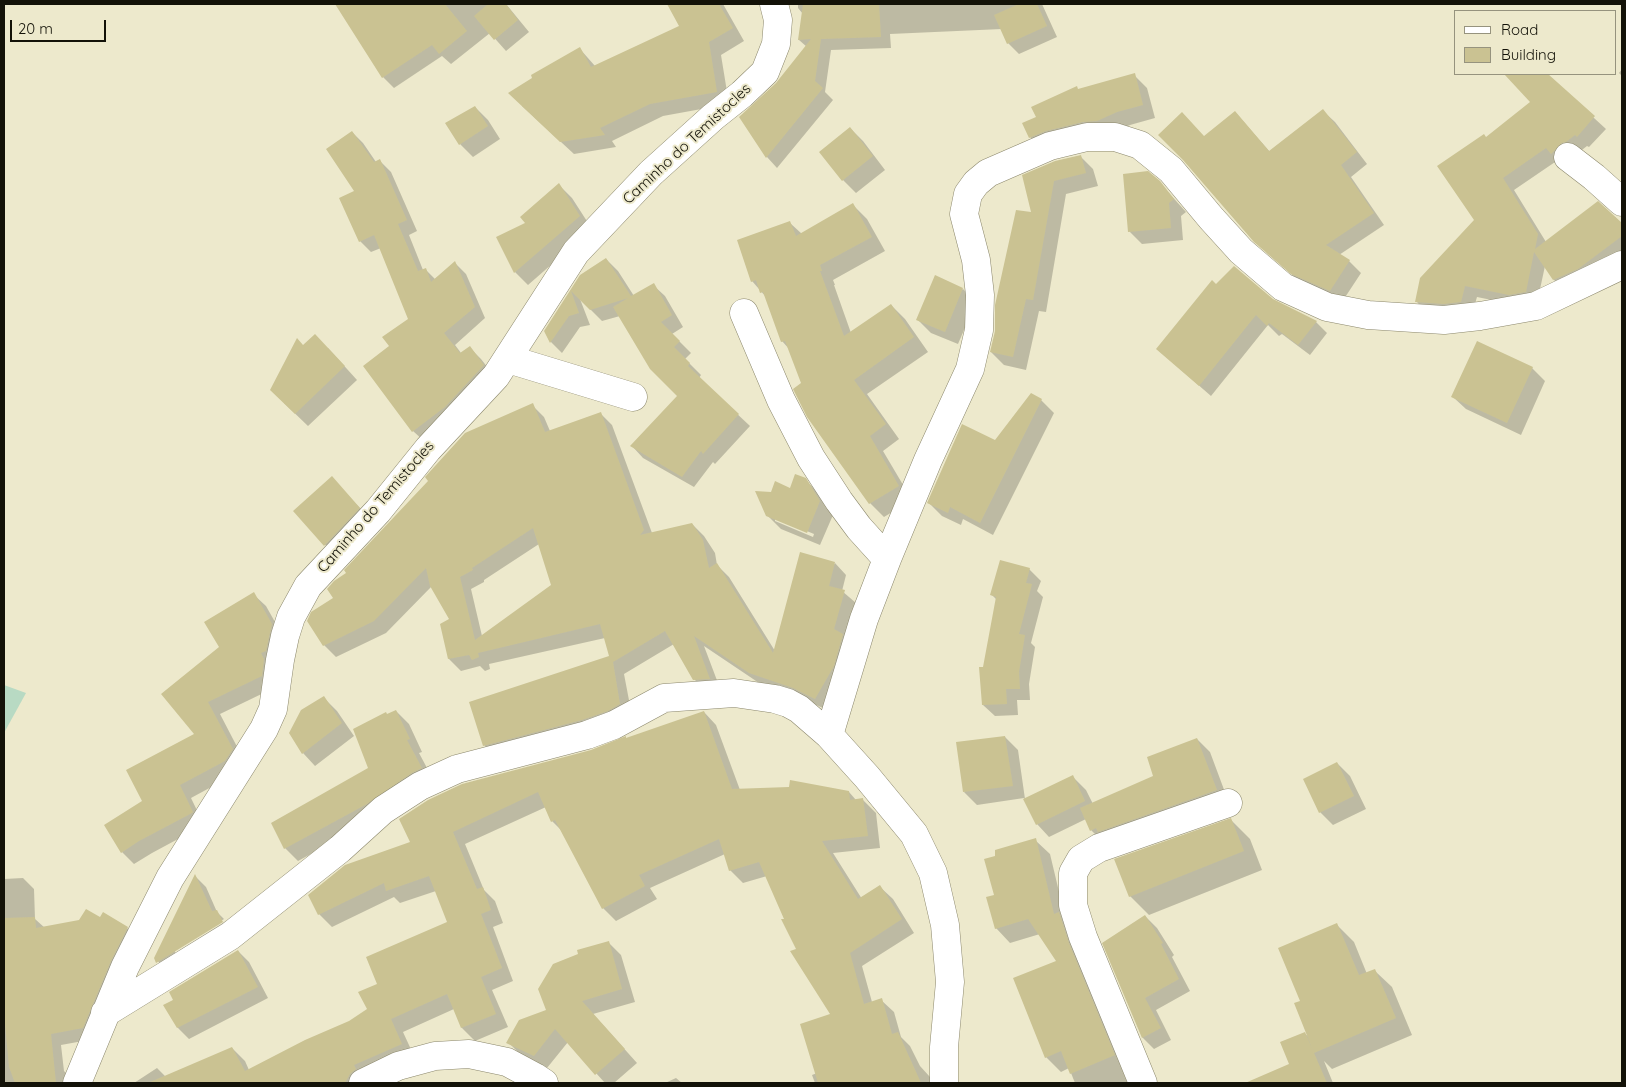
<!DOCTYPE html>
<html>
<head>
<meta charset="utf-8">
<style>
  body { margin:0 }
  #map { position:relative; width:1626px; height:1087px; overflow:hidden; background:#ede9cc; font-family:Quicksand,sans-serif }
  canvas { display:block }
  .frame { position:absolute; inset:0; border:5px solid #131208; pointer-events:none }
  .legend { position:absolute; left:1454px; top:10px; width:162px; height:65px; box-sizing:border-box; background:#ede9cc; border:1px solid #96937e; margin:0; padding:6px 9px; list-style:none; font-size:15px; color:#131208 }
  .legend li { display:flex; align-items:center; gap:10px; height:25px }
  .legend b { width:25px; border:1px solid #96937e }
  .scale { position:absolute; left:10px; top:20px; width:96px; height:22px; box-sizing:border-box; border:2px solid #131208; border-top:0; padding-left:6px; font-size:15px; line-height:18px; white-space:nowrap; color:#131208; -webkit-text-stroke:4px #ede9cc; paint-order:stroke }
</style>
</head>
<body>
<div id="map">
<canvas width="1626" height="1087"></canvas>
<div class="frame"></div>
<ul class="legend">
<li><b style="height:6px;background:#fff"></b>Road</li>
<li><b style="height:14px;background:#cac292"></b>Building</li>
</ul>
<div class="scale">20 m</div>
</div>
<script>
const ctx = document.querySelector('canvas').getContext('2d');
ctx.lineJoin = 'round';
function paint(path, color) { ctx.fillStyle = color; ctx.fill(path, 'evenodd'); }
const poly = rows => new Path2D(rows.map(r => 'M' + r).join(''));
function strokePath(path, color, width, dash) { ctx.strokeStyle = color; ctx.lineWidth = width; ctx.lineCap = dash ? 'butt' : 'round'; ctx.setLineDash(dash || []); ctx.stroke(path); }
function write(font, color, halo, rows, align = 'center') {
  ctx.font = font + ' Quicksand,sans-serif'; ctx.lineWidth = 4; ctx.setLineDash([]); ctx.textBaseline = 'middle'; ctx.strokeStyle = halo; ctx.fillStyle = color; for (const [text, x, y, turn = 0] of rows) {
    ctx.save(); ctx.translate(x, y); ctx.rotate((+turn || 0) * Math.PI / 180); ctx.textAlign = isNaN(turn) ? turn : align; if (halo) ctx.strokeText(text, 0, 0); ctx.fillText(text, 0, 0); ctx.restore();
  }
}
const green = poly([
  [4,685,26,693,4,733]
]);
const shadow = poly([
  [350,4,506,4,529,32,506,51,490,33,451,64,442,56,394,88,383,77,341,12],
  [669,4,723,4,744,41,721,55,729,104,663,116,612,141,616,147,574,154,522,106,580,49,595,66,681,26],
  [798,4,1042,4,1057,37,1019,54,1008,43,1002,29,890,34,891,48,831,50,825,92,833,100,777,168,767,157,740,117,777,84,807,47,799,40,803,14,798,8],
  [1622,69,1622,76,1619,73],
  [1506,74,1546,74,1606,129,1589,147,1587,146,1578,153,1558,160,1514,190,1546,242,1615,217,1622,224,1622,256,1566,291,1554,280,1545,266,1537,303,1521,306,1477,297,1472,314,1428,314,1417,302,1476,220,1486,138,1532,103],
  [1134,75,1147,88,1155,118,1130,125,1110,134,1043,150,1030,137,1038,118,1078,90],
  [475,107,488,120,500,139,473,157,460,144],
  [1323,111,1335,122,1367,164,1351,177,1384,225,1339,255,1349,261,1361,273,1342,302,1304,285,1267,253,1205,138,1235,112,1270,152],
  [850,128,863,141,885,170,856,193,843,180,821,152],
  [352,132,363,143,376,162,379,160,391,172,417,231,409,235,423,270,426,270,435,279,455,263,466,274,485,318,455,345,461,353,470,348,481,359,495,377,425,442,413,431,390,346,410,319,381,248,371,252,360,241],
  [1080,156,1093,169,1098,186,1066,194,1046,312,1039,311,1026,370,1004,365,991,352,1033,214,1055,162],
  [1159,182,1186,212,1181,216,1183,240,1142,244,1129,231],
  [559,185,572,198,592,229,528,285,515,272,527,223],
  [853,205,867,219,885,251,833,280,835,285,834,285,851,333,891,305,905,319,928,352,867,394,899,439,883,451,912,500,884,517,870,503,803,384,790,350,782,341,766,297,752,281,790,223,802,234],
  [606,259,618,271,634,296,653,285,665,296,683,327,672,334,691,353,685,359,701,375,699,378,750,426,715,464,713,462,694,487,643,458,632,446,679,396,620,316,602,321,580,299,590,325,580,327,562,353,551,342,545,331,581,276],
  [1216,286,1272,300,1316,322,1327,333,1310,355,1282,334,1279,336,1268,325,1211,396,1157,349],
  [963,289,976,302,958,344,931,333,918,320],
  [1478,343,1532,368,1545,381,1521,435,1466,409,1453,397],
  [304,346,328,348,357,380,308,426,284,403],
  [1041,400,1054,413,993,535,963,519,961,525,942,516,929,503],
  [532,405,544,417,550,431,600,413,612,425,652,533,692,524,704,536,715,553,717,565,729,577,775,651,835,563,846,575,842,591,856,603,827,710,806,700,762,685,704,646,721,691,707,692,694,679,674,644,624,674,632,716,496,757,484,745,610,657,605,638,489,664,490,669,485,671,480,666,461,671,449,659,450,619,432,586,386,633,336,657,324,645,335,598,348,573],
  [539,544,552,585,482,636,471,589,484,582,484,580],
  [332,478,372,521,337,558,295,511],
  [805,479,818,493,833,515,820,545,781,529,768,516,772,493,791,489],
  [775,518,814,534,813,537,775,521],
  [1029,569,1041,581,1037,591,1043,597,1031,643,1035,647,1029,684,1030,700,1017,700,1018,715,995,716,983,705,984,668,997,600,992,595],
  [253,594,266,606,284,638,274,688,220,714,245,762,237,773,191,798,204,825,152,853,134,864,122,852,144,802,196,735,220,647],
  [324,698,337,711,354,736,315,766,303,753],
  [396,711,409,724,422,752,419,753,434,781,380,816,298,861,285,848,272,823,370,768,387,716],
  [704,712,716,725,740,790,849,792,856,800,863,800,876,813,880,848,833,853,862,899,880,887,893,899,914,933,862,966,872,1002,881,1000,894,1012,901,1037,910,1046,920,1066,930,1077,933,1083,815,1083,812,1075,817,1073,831,1015,797,950,767,876,743,883,730,870,725,854,650,888,657,899,616,921,603,908,563,832,552,821,546,807,465,844,484,890,495,901,503,923,493,927,513,981,492,990,508,1027,475,1041,462,1028,454,1009,403,1032,414,1056,367,1083,134,1083,157,1068,166,1077,232,1048,245,1061,249,1070,350,1022,368,1010,379,985,448,922,436,891,400,903,394,897,332,927,319,914,412,843,591,751,626,738,627,739],
  [1005,737,1018,750,1025,799,1073,777,1086,790,1093,804,1155,776,1197,739,1210,752,1229,803,1104,843,1091,830,1086,819,1049,837,1037,824,1024,798,977,805,964,792],
  [1337,763,1350,776,1366,809,1333,825,1320,812],
  [1231,820,1250,839,1262,870,1149,915,1130,896],
  [1035,840,1050,854,1066,921,1133,1083,1075,1083,1069,1068,1061,1072,1046,1057,1058,961,1040,934,1010,943,996,928,997,856],
  [195,876,206,887,217,912,224,919,175,950,175,953,226,921,228,922,169,974,156,959],
  [23,878,34,889,35,919,45,928,101,919,127,928,138,939,94,1039,61,1045,64,1071,67,1074,67,1083,4,1083,4,879],
  [1145,916,1157,928,1174,955,1172,957,1190,991,1156,1010,1171,1040,1154,1049,1143,1038],
  [1337,925,1354,942,1367,974,1375,971,1392,987,1412,1035,1332,1069,1324,1061,1333,1083,1277,1083,1272,1073,1291,1064,1304,1033,1310,1038,1302,1001],
  [608,942,621,955,635,1002,593,1014,637,1063,614,1083,605,1083,568,1042,547,1068,521,1055,508,1042,548,1011],
  [238,951,249,962,268,998,189,1039,178,1028,165,1005,174,1000],
  [676,1078,682,1083,665,1083]
]);
const building = poly([
  [335,4,445,4,467,31,439,54,432,45,382,78],
  [488,4,506,4,518,20,494,40,474,16],
  [667,4,719,4,733,28,709,42,717,92,650,104,600,128,605,135,560,142,508,93,532,78,531,75,580,47,591,67,679,26],
  [803,4,879,4,881,37,821,39,815,81,823,88,766,158,739,117,776,83,811,39,798,40],
  [1019,4,1037,4,1047,26,1007,44,994,15],
  [1135,73,1143,105,1117,112,1097,121,1083,122,1046,131,1029,138,1022,123,1036,117,1031,107,1077,86,1078,89],
  [1504,74,1548,74,1595,116,1577,137,1575,135,1566,142,1562,143,1551,154,1546,148,1503,178,1538,234,1535,249,1598,201,1622,223,1622,236,1578,269,1553,280,1534,252,1526,292,1509,295,1465,286,1461,302,1444,304,1415,302,1420,278,1474,220,1437,166,1484,134,1486,137,1530,102],
  [475,106,488,126,459,145,445,123],
  [1323,109,1357,152,1341,165,1374,213,1326,245,1350,260,1330,291,1291,274,1254,242,1183,160,1158,135,1182,112,1204,136,1235,111,1269,151],
  [850,127,873,156,842,181,819,152],
  [352,131,374,162,380,159,407,220,398,224,418,271,426,268,431,282,455,261,475,307,444,333,460,353,470,346,484,365,445,407,412,432,363,366,389,346,382,337,408,319,374,235,359,242,339,198,354,191,326,149],
  [1081,155,1086,173,1054,181,1033,300,1026,299,1013,357,990,352,995,331,995,305,1016,210,1031,212,1022,175,1055,161],
  [1148,171,1160,181,1174,199,1169,203,1171,228,1128,232,1123,174],
  [559,183,580,216,514,273,496,237,525,223,520,217],
  [853,203,872,237,820,265,822,271,820,271,844,336,891,304,914,337,854,380,886,424,870,436,899,486,869,504,807,417,793,389,801,383,785,341,781,342,763,292,760,293,756,280,751,282,737,240,790,221,796,236],
  [606,258,631,296,654,283,672,315,661,322,680,341,674,347,690,363,688,366,739,414,703,454,701,451,682,477,630,446,677,396,650,369,613,307,628,298,590,310,571,291,579,313,569,316,550,343,544,331,580,275],
  [1234,266,1273,299,1317,321,1298,345,1269,323,1267,326,1256,315,1199,386,1156,349,1212,280,1216,284],
  [935,275,963,288,945,332,916,320],
  [315,334,345,366,295,414,270,390,297,338,303,345],
  [1477,341,1533,367,1507,423,1451,397],
  [1031,393,1042,399,980,523,950,507,948,513,927,503,962,424,995,440],
  [533,403,545,432,601,412,644,530,640,535,692,523,703,540,709,568,717,563,773,653,800,552,835,562,829,586,845,590,834,629,843,634,834,666,815,699,793,688,749,673,694,636,710,679,693,680,665,631,613,662,620,704,608,711,582,720,483,746,469,702,609,656,600,624,478,653,479,657,472,660,469,655,448,659,440,624,449,619,430,586,426,568,374,621,323,646,307,621,311,612,333,598,327,589,334,581,346,573,344,570,428,481,425,477,465,433],
  [533,528,551,585,475,640,460,577,473,570,472,568],
  [795,474,806,478,820,501,807,533,766,516,755,491,771,492,775,481,790,488],
  [332,476,360,508,324,546,293,511],
  [1000,560,1030,568,1026,583,1032,584,1019,634,1025,635,1019,672,1020,689,1006,689,1007,704,982,705,979,667,983,667,996,597,990,595],
  [254,592,272,624,266,651,261,653,264,659,262,676,208,702,233,749,225,761,180,785,193,812,192,813,139,841,121,853,104,825,142,801,126,770,194,734,161,694,219,647,204,622],
  [324,696,342,723,302,754,289,733,301,710],
  [396,710,410,739,407,740,422,768,412,773,367,804,284,849,271,823,368,768,353,729,386,712,387,714],
  [704,711,732,789,789,787,790,780,849,791,850,800,863,798,868,836,822,841,858,899,880,885,902,919,850,953,864,1004,882,998,892,1034,898,1032,921,1083,818,1083,800,1024,830,1014,790,951,796,949,781,919,784,919,759,862,729,871,719,839,639,875,645,886,602,909,555,820,551,822,538,792,453,832,477,889,483,887,491,910,481,914,502,968,481,977,496,1014,461,1028,447,994,391,1019,402,1044,354,1065,356,1069,350,1074,345,1083,148,1083,232,1047,245,1071,305,1040,349,1021,367,1009,358,992,377,984,366,957,447,922,429,876,386,891,384,883,318,915,308,895,345,865,410,842,399,819,428,800,462,784,591,750,626,736,626,738],
  [1005,736,1013,786,963,792,956,742],
  [1197,738,1217,790,1098,832,1096,828,1090,831,1080,808,1153,776,1147,757],
  [1337,762,1354,796,1319,813,1303,779],
  [1073,775,1085,801,1036,825,1023,799],
  [1231,818,1244,851,1129,897,1114,859],
  [1036,838,1054,914,1059,912,1069,943,1115,1055,1070,1074,1061,1051,1045,1058,1013,978,1056,961,1028,919,995,929,986,897,994,895,984,859,995,856,995,850],
  [195,874,212,911,217,910,223,922,156,963,154,958],
  [86,909,100,917,103,912,128,927,111,961,83,1028,51,1034,56,1083,15,1083,9,1067,4,1013,4,918,35,917,36,928,79,920],
  [1145,915,1163,943,1161,944,1179,979,1145,998,1161,1028,1142,1038,1102,943],
  [1337,923,1359,975,1375,969,1396,1018,1314,1053,1294,1003,1300,1001,1278,948],
  [609,941,622,989,582,1001,625,1049,595,1075,555,1029,534,1056,506,1043,519,1020,546,1010,538,989,553,964,578,954,577,950],
  [238,950,258,987,177,1028,163,1005,173,1000,169,992],
  [1305,1032,1327,1083,1245,1083,1289,1064,1280,1042]
]);
const minor = poly([
  [1568,157,1594,177,1622,202],
  [744,313,781,400,811,458,839,501,859,528,887,559],
  [508,359,633,397],
  [105,1013,230,936,340,849,383,810,420,786,457,769,587,735,614,725,664,698,734,693,775,699,788,703,799,709,829,735],
  [77,1083,125,967,170,878,264,729,273,709,280,660,285,636,291,617,308,586,378,511,428,449,496,376,576,252,651,173,713,117,742,94,765,72,776,44,778,20,774,4],
  [363,1083,398,1066,435,1056,469,1054,507,1062,535,1077,544,1083],
  [944,1083,944,1047,950,982,945,925,933,873,914,834,867,777,829,735,864,619,887,559,928,460,970,369,979,330,980,295,976,260,964,214,968,194,976,183,988,173,1050,146,1087,137,1115,137,1140,145,1171,170,1211,218,1241,251,1283,287,1327,307,1368,315,1444,320,1480,316,1536,306,1622,265],
  [1143,1083,1083,937,1073,905,1073,873,1081,859,1099,848,1228,803]
]);
const streetNames = [
  ["Caminho do Temistocles",687,144,-43],
  ["Caminho do Temistocles",376,507,-49]
];
paint(green, '#b8dac3');
paint(shadow, '#0003');
paint(building, '#cac292');
strokePath(minor, '#8b876c', 29);
strokePath(minor, '#fff', 28);
write('15px', '#131208', '#ede9cc', streetNames);
</script>
</body>
</html>
